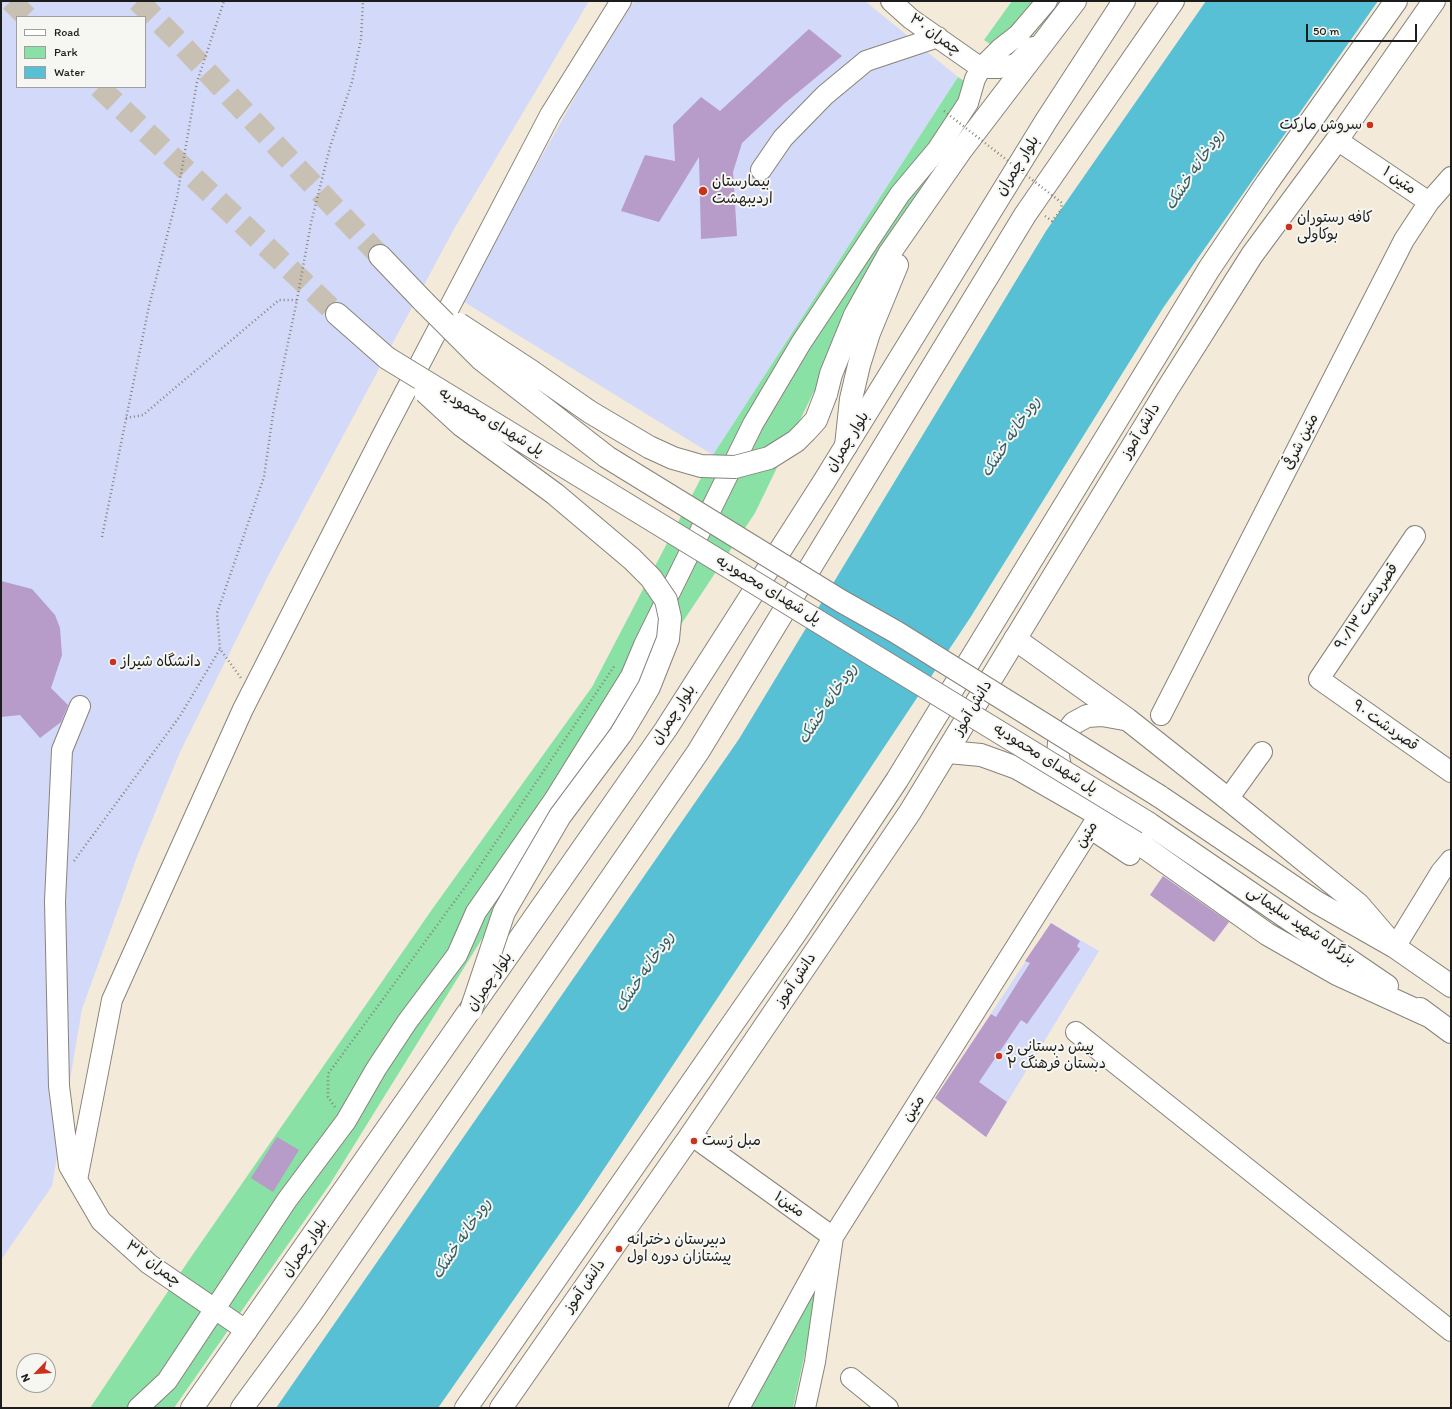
<!DOCTYPE html>
<html>
<head>
<meta charset="utf-8">
<style>
  body { margin:0 }
  #map { position:relative; width:1452px; height:1409px; overflow:hidden; background:#f3ead9; font-family:Itim,sans-serif }
  canvas { display:block }
  .frame { position:absolute; inset:0; border:2px solid #1c1c1c; pointer-events:none }
  .legend { position:absolute; left:16px; top:16px; width:130px; height:72px; box-sizing:border-box; background:#f6f6f2; border:1px solid #9f9f9c; margin:0; padding:5px 7px; list-style:none; font-size:12px; color:#1c1c1c }
  .legend li { display:flex; align-items:center; gap:8px; height:20px }
  .legend b { width:20px; border:1px solid #9f9f9c }
  .north { position:absolute; left:16px; top:1353px; width:40px; height:40px; box-sizing:border-box; background:#f6f6f2; border:1px solid #9f9f9c; border-radius:50%; rotate:245deg; font-size:11px; font-weight:700; line-height:16px; text-align:center; color:#1c1c1c }
  .north::after { content:''; display:block; margin:auto; width:14px; height:18px; background:#c8321e; clip-path:polygon(50% 0,100% 100%,50% 72%,0 100%) }
  .scale { position:absolute; left:1306px; top:24px; width:111px; height:18px; box-sizing:border-box; border:2px solid #1c1c1c; border-top:0; padding-left:5px; font-size:12px; line-height:14px; white-space:nowrap; color:#1c1c1c; -webkit-text-stroke:3px #f6f6f2; paint-order:stroke }
</style>
</head>
<body>
<div id="map">
<canvas width="1452" height="1409"></canvas>
<div class="frame"></div>
<ul class="legend">
<li><b style="height:5px;background:#fff"></b>Road</li>
<li><b style="height:11px;background:#89e1a5"></b>Park</li>
<li><b style="height:11px;background:#57c0d4"></b>Water</li>
</ul>
<div class="north">N</div>
<div class="scale">50 m</div>
</div>
<script>
const ctx = document.querySelector('canvas').getContext('2d');
ctx.lineJoin = 'round';
function paint(path, color) { ctx.fillStyle = color; ctx.fill(path, 'evenodd'); }
const poly = rows => new Path2D(rows.map(r => 'M' + r).join(''));
function strokePath(path, color, width, dash) { ctx.strokeStyle = color; ctx.lineWidth = width; ctx.lineCap = dash ? 'butt' : 'round'; ctx.setLineDash(dash || []); ctx.stroke(path); }
function write(font, color, halo, rows, align = 'center') {
  ctx.font = font + ' Itim,"Playpen Sans Arabic",sans-serif'; ctx.lineWidth = 4; ctx.setLineDash([]); ctx.textBaseline = 'middle'; ctx.strokeStyle = halo; ctx.fillStyle = color; for (const [text, x, y, turn = 0] of rows) {
    ctx.save(); ctx.translate(x, y); ctx.rotate((+turn || 0) * Math.PI / 180); ctx.textAlign = isNaN(turn) ? turn : align; if (halo) ctx.strokeText(text, 0, 0); ctx.fillText(text, 0, 0); ctx.restore();
  }
}
const built = poly([
  [1,1,589,1,454,229,270,572,180,752,138,854,82,1009,52,1186,1,1260],
  [17,17,145,17,145,87,17,87],
  [634,1,865,1,958,77,713,455,461,300,583,83],
  [1051,923,1099,951,986,1137,935,1098]
]);
const green = poly([
  [1012,1,1062,1,1023,46,1007,55,984,40],
  [958,77,978,90,958,135,848,321,755,513,617,721,330,1184,174,1408,90,1408,189,1260,433,908,592,687,713,455],
  [824,1266,793,1408,748,1408]
]);
const water = poly([
  [1206,1,1378,1,1163,308,970,618,584,1199,438,1408,276,1408,739,739,1046,231]
]);
const building = poly([
  [809,29,842,56,785,103,742,143,733,172,737,236,701,239,699,157,659,222,621,211,645,155,675,161,673,125,701,97,720,111],
  [1,581,32,589,55,615,60,628,62,655,51,688,68,705,61,722,40,738,20,715,1,717],
  [1163,876,1229,922,1214,942,1150,895],
  [1051,923,1080,941,1077,946,1080,949,1027,1024,1021,1020,979,1082,1007,1102,986,1137,935,1098,991,1014,996,1017,1030,963,1025,961],
  [277,1137,299,1150,273,1192,251,1178]
]);
const highwayTunnel = poly([
  [11,1,27,17],
  [138,1,179,42,380,256],
  [99,87,337,314]
]);
const path = poly([
  [1045,216,1052,221,1061,210],
  [297,300,311,223,330,147,352,82,361,39,363,1],
  [126,418,143,415,279,300,297,300,273,414,264,477,217,613,220,649,241,678],
  [102,537,149,306,177,197,197,82,224,1],
  [74,861,180,716,220,649],
  [335,1107,328,1097,328,1074,471,879,615,665]
]);
const minor = poly([
  [891,1,911,19,981,68],
  [981,68,999,68,1016,64,1033,47],
  [1337,140,1429,202],
  [761,170,783,138,825,95,866,61,938,37],
  [1415,536,1319,679,1451,772],
  [80,706,62,750,55,901,59,1086,69,1166,101,1221,149,1264,247,1331],
  [1161,715,1404,240,1429,202,1451,177],
  [1228,799,1262,752],
  [1091,829,1130,855],
  [1395,947,1441,872,1451,860],
  [1076,1032,1451,1331],
  [691,1135,833,1237,815,1362,805,1408],
  [77,1180,112,1000,243,709,381,438,550,115,621,1],
  [851,1378,888,1408],
  [138,1408,167,1381,287,1200,346,1121,376,1069,407,1022,457,955,476,912,554,800,631,676,644,645,753,424,801,343,900,194,937,150,968,103,975,79,981,68,1000,49,1018,35,1047,1],
  [739,1408,833,1237,1099,815]
]);
const major = poly([
  [192,1408,666,729,825,480,1046,121,1124,1],
  [242,1408,311,1314,698,752,1025,215,1173,1],
  [466,1408,797,931,897,780,1209,269,1267,183,1396,1],
  [501,1408,691,1135,910,812,1168,388,1252,255,1337,140,1434,1]
]);
const highway = poly([
  [380,256,424,302],
  [337,314,387,358],
  [826,394,831,374,855,315,889,254,962,149,1075,1],
  [846,446,851,399,859,365,869,333,897,265],
  [1015,639,1127,719,1228,799,1358,904,1395,947],
  [948,752,981,755,1017,768,1099,815,1267,934,1337,974,1431,1017],
  [1065,784,1063,781,1058,757,1059,742,1074,723,1087,716,1102,715,1124,719],
  [1159,796,1316,902,1395,947,1451,986],
  [1148,823,1387,986],
  [1420,1009,1451,1032]
]);
const pathBridge = poly([
  [944,111,1062,203,1061,210]
]);
const highwayBridge = poly([
  [424,302,481,359,607,457,841,601,896,632,1159,796],
  [459,324,531,371,590,412,649,447,673,458,701,466,735,467,769,458,796,441,806,431,816,420,826,394],
  [387,358,1148,823],
  [425,392,461,425,555,494,632,559,651,578,666,600,670,618,668,639,649,687,621,734,560,816,504,912,471,1010]
]);
const markers = [
  [1370,125,4,"#c8321e"],
  [703,191,5,"#c8321e"],
  [1289,227,4,"#c8321e"],
  [113,662,4,"#c8321e"],
  [999,1056,4,"#c8321e"],
  [694,1141,4,"#c8321e"],
  [619,1249,4,"#c8321e"]
];
const streetNames = [
  ["۳۰ چمران",935,35,36],
  ["بلوار چمران",1018,166,-58],
  ["متین ۱",1399,181,35],
  ["پل شهدای محمودیه",491,422,31],
  ["دانش آموز",1141,431,-59],
  ["بلوار چمران",848,442,-58],
  ["متین شرقی",1301,442,-63],
  ["پل شهدای محمودیه",768,590,31],
  ["۹۰/۱۳ قصردشت",1367,607,-56],
  ["دانش آموز",973,708,-59],
  ["بلوار چمران",674,715,-57],
  ["۹۰ قصردشت",1385,726,35],
  ["پل شهدای محمودیه",1045,759,32],
  ["متین",1087,835,-58],
  ["بزرگراه شهید سلیمانی",1301,926,34],
  ["دانش آموز",796,980,-56],
  ["بلوار چمران",490,982,-55],
  ["متین",914,1109,-58],
  ["متین۱",789,1205,35],
  ["بلوار چمران",305,1248,-55],
  ["۳۲ چمران",153,1264,38],
  ["دانش آموز",585,1286,-55]
];
const poiNames = [
  ["سروش مارکت",1362,125,"right"],
  ["بیمارستان",712,182],
  ["اردیبهشت",712,199],
  ["کافه رستوران",1297,218],
  ["بوکاولی",1297,235],
  ["دانشگاه شیراز",121,662],
  ["پیش دبستانی و",1007,1047],
  ["دبستان فرهنگ ۲",1007,1064],
  ["مبل رُست",702,1141],
  ["دبیرستان دخترانه",627,1240],
  ["پیشتازان دوره اول",627,1257]
];
const waterNames = [
  ["رودخانه خشک",1195,170,-56],
  ["رودخانه خشک",1011,437,-56],
  ["رودخانه خشک",828,704,-56],
  ["رودخانه خشک",645,972,-56],
  ["رودخانه خشک",462,1239,-56]
];
paint(built, '#d2d9f9');
paint(green, '#89e1a5');
paint(water, '#57c0d4');
paint(building, '#b79bc8');
strokePath(highwayTunnel, '#c8c1b3', 22, [22, 11]);
strokePath(minor, '#88837a', 22);
strokePath(major, '#88837a', 24);
strokePath(highway, '#88837a', 24);
strokePath(path, '#88837a', 2.5, [1, 3]);
strokePath(minor, '#fff', 20);
strokePath(major, '#fff', 22);
strokePath(highway, '#fff', 22);
strokePath(highwayBridge, '#88837a', 24, []);
strokePath(pathBridge, '#88837a', 2.5, [1, 3]);
strokePath(highwayBridge, '#fff', 22);
for (const [x, y, r, color] of markers) { const dot = new Path2D(); dot.arc(x, y, r, 0, 2 * Math.PI); ctx.fillStyle = color; ctx.fill(dot); strokePath(dot, '#f6f6f2', 1.5); }
write('15px', '#1c1c1c', '#f6f6f2', streetNames);
write('15px', '#1c1c1c', '#f6f6f2', poiNames, 'left');
write('italic 16px', '#345e66', '#f6f6f2', waterNames);
</script>
</body>
</html>
